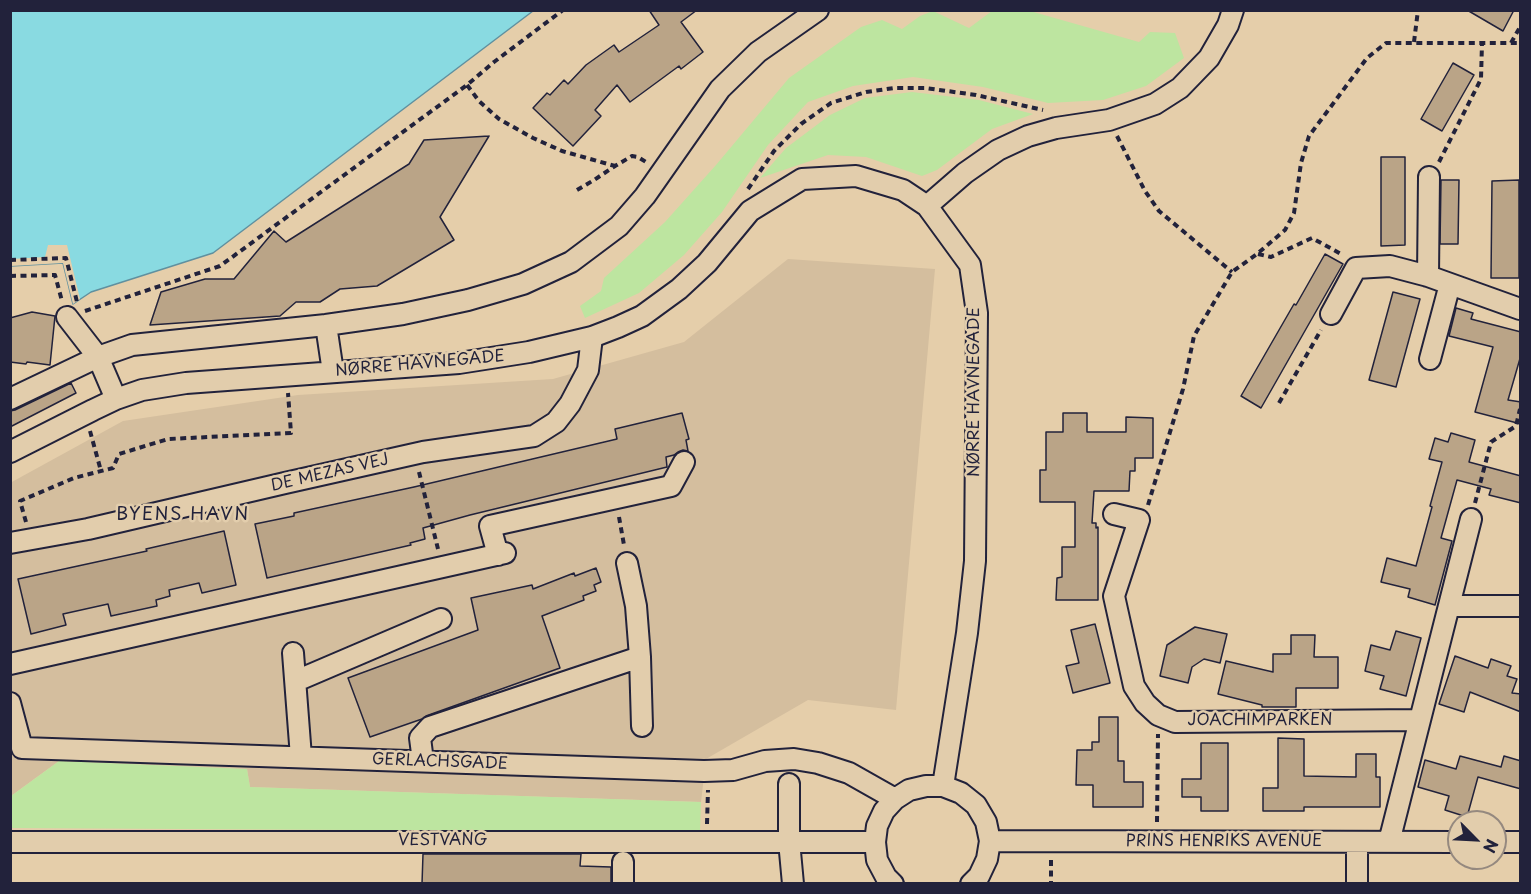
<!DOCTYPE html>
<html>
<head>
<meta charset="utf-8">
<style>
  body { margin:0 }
  #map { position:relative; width:1531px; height:894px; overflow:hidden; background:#e5ceaa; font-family:"Playpen Sans",sans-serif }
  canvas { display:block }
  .frame { position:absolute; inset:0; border:12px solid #22223b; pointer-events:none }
  .north { position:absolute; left:1447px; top:810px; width:60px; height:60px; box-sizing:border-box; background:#e2cdac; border:2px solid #95897f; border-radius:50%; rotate:114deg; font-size:16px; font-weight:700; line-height:24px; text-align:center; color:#22223b }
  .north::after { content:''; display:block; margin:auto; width:21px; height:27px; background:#22223b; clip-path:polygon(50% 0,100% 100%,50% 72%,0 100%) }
</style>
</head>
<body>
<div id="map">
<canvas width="1531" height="894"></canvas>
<div class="frame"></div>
<div class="north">N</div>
</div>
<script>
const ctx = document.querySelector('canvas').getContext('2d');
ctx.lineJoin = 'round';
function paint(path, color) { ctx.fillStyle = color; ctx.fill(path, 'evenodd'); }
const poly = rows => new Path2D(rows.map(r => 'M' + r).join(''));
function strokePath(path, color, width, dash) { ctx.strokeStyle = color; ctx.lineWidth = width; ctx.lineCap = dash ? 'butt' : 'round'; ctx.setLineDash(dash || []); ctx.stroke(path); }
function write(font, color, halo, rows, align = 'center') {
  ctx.font = font + ' "Playpen Sans",sans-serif'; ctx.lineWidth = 5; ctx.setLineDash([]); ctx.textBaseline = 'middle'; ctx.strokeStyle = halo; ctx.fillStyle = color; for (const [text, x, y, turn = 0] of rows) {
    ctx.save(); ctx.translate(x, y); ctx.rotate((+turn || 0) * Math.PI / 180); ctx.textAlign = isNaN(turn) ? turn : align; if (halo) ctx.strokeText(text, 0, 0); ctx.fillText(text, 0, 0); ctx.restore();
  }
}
const built = poly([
  [788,259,935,269,896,710,808,700,706,759,701,802,250,787,247,769,59,761,11,796,10,483,123,421,298,395,553,379,684,342]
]);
const green = poly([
  [997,11,1030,11,1139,42,1150,32,1175,33,1184,58,1146,86,1103,100,1048,103,983,87,913,77,853,86,808,102,768,145,722,212,684,255,639,293,585,318,580,306,601,291,604,278,665,222,716,165,789,78,861,27,882,20,902,29,920,16,933,11,969,28,992,11],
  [912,92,979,100,1033,114,992,129,937,170,922,176,866,157,828,155,760,178,786,148,830,115,865,98],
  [59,761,247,769,250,787,701,802,700,832,11,828,11,796]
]);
const water = poly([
  [10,11,533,11,213,253,91,292,73,304,63,263,11,266,10,11]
]);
const pier = poly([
  [48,245,67,245,80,299,73,304,63,263,11,266,11,259,45,257]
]);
const building = poly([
  [649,10,697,10,681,22,703,52,681,69,679,66,630,102,617,85,595,110,601,116,573,146,533,108,547,93,550,95,564,80,568,84,586,65,614,45,619,52,659,25,649,10],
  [1467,10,1514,10,1503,31,1467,10],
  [1453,63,1474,75,1442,131,1421,119,1453,63],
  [489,136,440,217,454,240,377,286,340,289,320,302,296,302,280,316,150,325,161,292,205,279,234,279,274,231,286,242,409,164,424,140,489,136],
  [1381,157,1405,157,1405,245,1381,246,1381,157],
  [1441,180,1459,180,1458,244,1440,244,1441,180],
  [1519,180,1519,278,1491,278,1492,181,1519,180],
  [1325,254,1343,264,1261,408,1241,396,1294,304,1296,305,1325,254],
  [1393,292,1420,299,1396,387,1369,380,1393,292],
  [1456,308,1473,313,1471,319,1521,332,1521,355,1508,400,1521,402,1521,424,1475,412,1493,347,1449,336,1456,308],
  [32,312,55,316,50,365,27,362,26,364,10,362,10,318,32,312],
  [71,383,76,393,10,427,10,411,15,410,71,383],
  [682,413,689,439,686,440,688,451,683,450,678,452,674,455,666,457,667,467,470,515,423,528,425,539,410,543,411,545,267,578,255,524,294,516,294,513,414,487,617,439,615,429,682,413],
  [1063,413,1087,413,1087,432,1126,432,1126,417,1153,418,1153,458,1135,458,1135,471,1130,471,1129,491,1094,491,1092,523,1096,523,1096,528,1098,527,1098,600,1056,600,1057,578,1062,577,1062,547,1075,547,1075,502,1040,502,1040,470,1046,470,1046,432,1063,432,1063,413],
  [1451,433,1475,440,1469,462,1521,476,1521,503,1489,495,1491,489,1457,480,1441,538,1452,541,1435,605,1408,597,1410,589,1381,582,1387,558,1416,566,1432,507,1430,506,1442,462,1429,459,1435,438,1448,442,1451,433],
  [224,531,236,585,202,593,199,583,169,590,170,596,156,600,157,606,111,616,108,604,63,614,66,625,31,634,18,579,147,551,146,549,224,531],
  [596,568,601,582,594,585,596,591,583,596,584,600,542,616,560,668,426,716,422,719,370,737,348,678,478,630,471,598,532,585,533,589,574,573,575,576,596,568],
  [1095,624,1110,683,1073,693,1066,666,1079,663,1071,630,1095,624],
  [1195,627,1227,634,1220,663,1204,659,1192,667,1188,683,1160,676,1167,645,1195,627],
  [1396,631,1421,638,1406,696,1380,689,1384,676,1365,671,1371,645,1390,650,1396,631],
  [1291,635,1315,635,1314,657,1338,657,1338,688,1296,688,1296,707,1262,707,1262,705,1218,694,1226,661,1273,672,1273,654,1291,654,1291,635],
  [1455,656,1488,668,1491,659,1511,666,1507,676,1517,679,1512,693,1521,694,1521,712,1470,692,1464,712,1439,704,1455,656],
  [1099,717,1118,717,1118,761,1124,761,1124,782,1143,782,1143,807,1093,807,1093,785,1076,785,1077,750,1092,750,1092,742,1099,742,1099,717],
  [1278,738,1304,739,1304,776,1356,777,1356,754,1376,754,1376,777,1380,777,1380,807,1304,807,1304,811,1263,811,1263,788,1278,788,1278,738],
  [1201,743,1228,743,1228,811,1201,811,1201,797,1182,797,1182,779,1201,779,1201,743],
  [1460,756,1501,767,1504,756,1521,761,1521,789,1478,777,1467,817,1445,810,1449,796,1418,787,1425,760,1456,769,1460,756],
  [423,854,581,854,580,866,611,867,611,884,422,884,423,854]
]);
const path = poly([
  [1414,42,1418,10],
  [1511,43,1520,27],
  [467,85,479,101,499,119,533,138,562,151,615,166],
  [1117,136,1145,191,1159,211,1232,272],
  [1439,162,1481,79,1482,43],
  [748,189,774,151,801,124,831,103,866,92,894,88,925,88,976,95,1043,110],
  [577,190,594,180,615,166,632,156,638,157,646,162],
  [1258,254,1271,257,1312,238,1343,255],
  [10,260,66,258,77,302],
  [10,276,55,275,62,301],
  [85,311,220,266,467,85,494,62,563,10],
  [1279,403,1321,330],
  [90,431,101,471],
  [419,472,438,549],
  [1475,503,1491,442,1516,426,1520,409],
  [1148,505,1183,389,1194,336,1232,272,1257,254,1285,230,1294,213,1301,163,1309,136,1367,58,1386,43,1520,43],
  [619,517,624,545],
  [26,522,20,501,74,478,113,468,119,454,168,439,291,433,288,393],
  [1157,822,1158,734],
  [707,824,708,790],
  [1051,860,1051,884]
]);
const minor = poly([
  [927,206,965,173,998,150,1028,136,1056,128,1109,120,1155,104,1180,88,1209,58,1228,25,1233,10],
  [1428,276,1429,177],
  [1331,314,1356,268,1390,266,1428,276,1520,309],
  [67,317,98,357,116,399],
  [326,325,333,372],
  [1430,359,1450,284],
  [10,399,98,357,132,345,326,325,403,314,468,300,523,284,571,262,619,226,645,196,720,89,758,52,818,10],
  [10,452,93,410,116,399,142,390,186,383,459,363,529,352,592,337,618,327,642,316,679,289,707,263,750,211,802,179,856,176,903,190,927,206,970,265,977,313,975,561,967,633,943,786],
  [1114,514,1139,520,1114,596,1134,686,1145,703,1158,715,1175,722,1420,720],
  [10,543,88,529,285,483,423,452,534,436,556,422,570,404,588,370,592,337],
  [498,555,490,526,671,486,684,462],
  [627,563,636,606,640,657],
  [1449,606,1520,606],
  [293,653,301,757],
  [10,664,505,553],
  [296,681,441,619],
  [10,703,22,748,704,771,733,770,765,761,794,759,818,763,849,773,895,799],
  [423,761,420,738,430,727,640,657,642,726],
  [789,784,789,841,793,884],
  [990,841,1459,842],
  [10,842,875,842],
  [1357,842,1357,884],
  [1389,842,1471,519],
  [1495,842,1520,842],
  [623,862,623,884],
  [893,884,886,877,877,860,875,842,877,826,884,811,895,799,909,790,926,786,943,786,961,793,976,805,986,822,990,841,987,859,979,876,971,884]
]);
const streetNames = [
  ["NØRRE HAVNEGADE",420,364,-5],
  ["NØRRE HAVNEGADE",975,392,-90],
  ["DE MEZAS VEJ",330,473,-13],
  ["JOACHIMPARKEN",1260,721],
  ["GERLACHSGADE",440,762,2],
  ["VESTVANG",443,841],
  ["PRINS HENRIKS AVENUE",1224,842]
];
const neighbourhoodNames = [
  ["BYENS HAVN",183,515]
];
paint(built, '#d4be9e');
paint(green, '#bde5a0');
paint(water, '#89dae1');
strokePath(water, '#60909f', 1.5);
paint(pier, '#e5ceaa');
paint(building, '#baa487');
strokePath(building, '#22223b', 1.5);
strokePath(minor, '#22223b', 24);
strokePath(path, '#22223b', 4, [6, 4.5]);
strokePath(minor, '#e2cdac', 20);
write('16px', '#22223b', '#e2cdac', streetNames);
ctx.letterSpacing = '1.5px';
write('18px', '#22223b', '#e2cdac', neighbourhoodNames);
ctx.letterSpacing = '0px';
</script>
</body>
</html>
